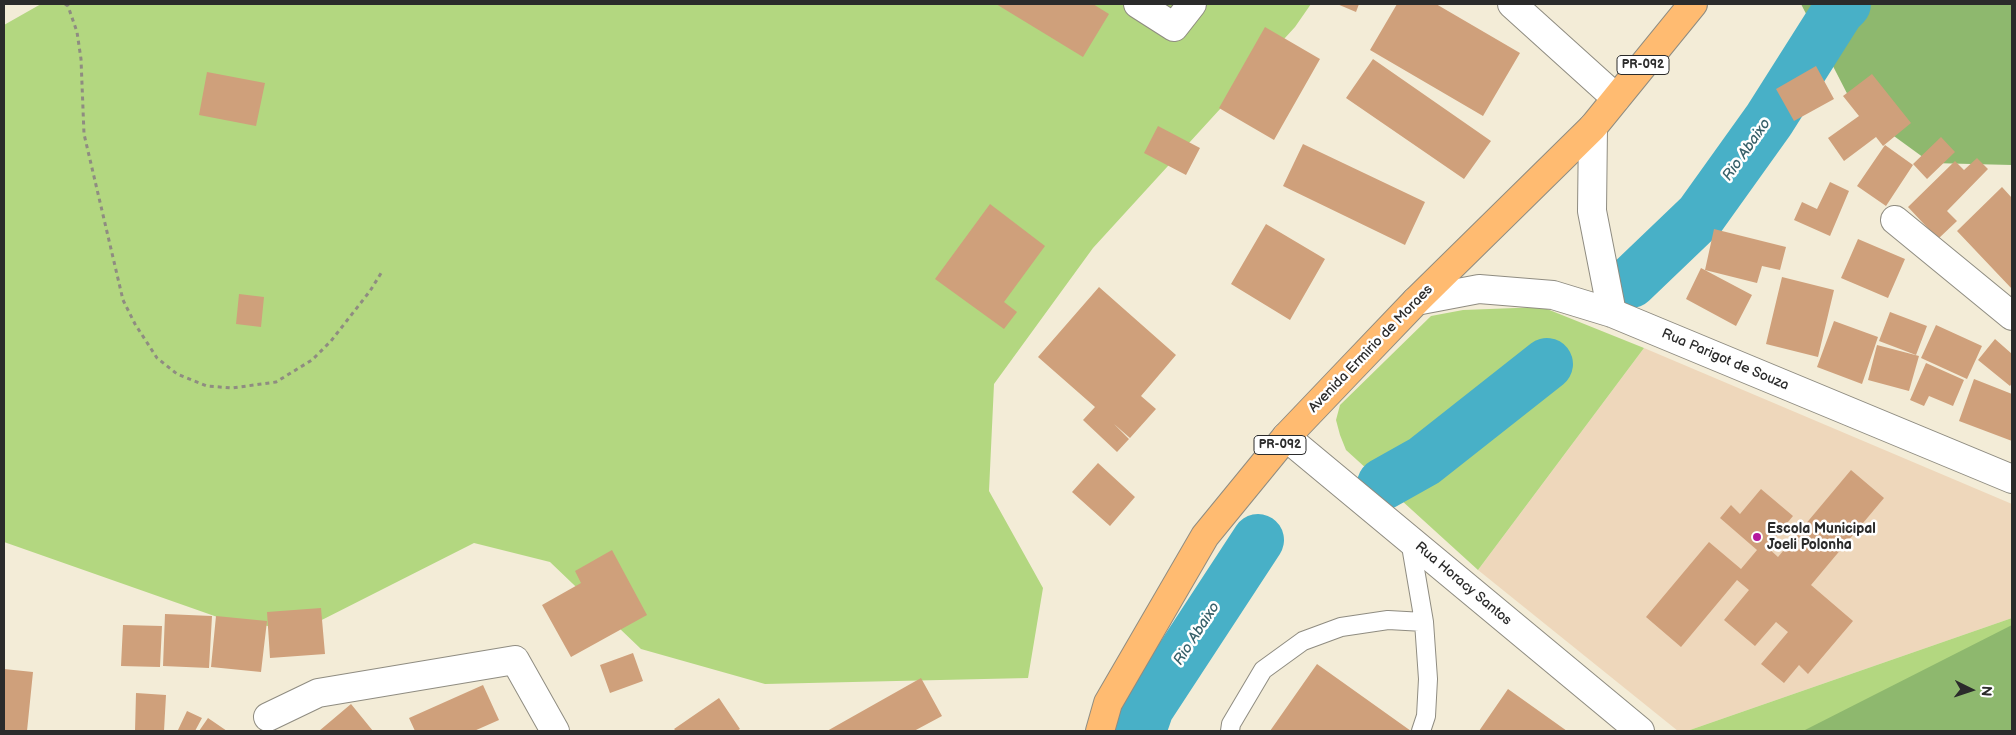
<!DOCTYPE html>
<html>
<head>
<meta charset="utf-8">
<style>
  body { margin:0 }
  #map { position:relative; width:2016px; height:735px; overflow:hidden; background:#f3ecd7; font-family:"Balsamiq Sans",sans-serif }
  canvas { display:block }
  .frame { position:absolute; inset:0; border:5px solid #2b2b2b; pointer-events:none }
  .north { position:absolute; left:1946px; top:665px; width:50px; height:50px; -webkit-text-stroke:4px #fff; paint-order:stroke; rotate:94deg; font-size:14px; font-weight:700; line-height:20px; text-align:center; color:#2b2b2b }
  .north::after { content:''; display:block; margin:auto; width:18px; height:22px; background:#2b2b2b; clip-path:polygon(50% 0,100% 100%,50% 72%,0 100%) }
</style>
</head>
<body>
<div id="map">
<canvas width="2016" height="735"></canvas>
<div class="frame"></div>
<div class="north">N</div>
</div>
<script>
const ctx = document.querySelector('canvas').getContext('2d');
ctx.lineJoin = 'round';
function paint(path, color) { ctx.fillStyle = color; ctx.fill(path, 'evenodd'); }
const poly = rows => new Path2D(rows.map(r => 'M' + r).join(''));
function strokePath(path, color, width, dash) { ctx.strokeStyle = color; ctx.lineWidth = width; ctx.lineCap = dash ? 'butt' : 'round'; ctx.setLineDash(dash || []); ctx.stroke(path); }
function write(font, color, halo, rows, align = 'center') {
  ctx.font = font + ' "Balsamiq Sans",sans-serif'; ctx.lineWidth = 5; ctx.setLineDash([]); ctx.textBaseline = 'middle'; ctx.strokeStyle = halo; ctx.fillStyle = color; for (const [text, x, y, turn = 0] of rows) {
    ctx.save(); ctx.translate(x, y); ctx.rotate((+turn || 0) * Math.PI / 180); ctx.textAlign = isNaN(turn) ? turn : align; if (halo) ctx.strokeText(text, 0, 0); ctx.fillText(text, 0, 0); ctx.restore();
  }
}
const built = poly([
  [1644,348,2012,504,2012,618,1687,731,1678,731,1478,570]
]);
const green = poly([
  [41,4,1311,4,1295,27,1093,248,994,384,989,491,1043,588,1028,678,765,684,641,649,550,562,474,543,300,631,223,619,4,542,4,25],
  [1542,307,1644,348,1478,570,1346,450,1340,435,1336,420,1340,405,1431,316,1463,310],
  [2012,618,2012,731,1687,731]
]);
const forest = poly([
  [1801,4,2012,4,2012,165,1931,163,1854,107],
  [2012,625,2012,731,1803,731]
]);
const river = poly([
  [1631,282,1701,215,1769,120,1838,11,1845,4],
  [1383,484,1424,461,1547,364],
  [1140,731,1148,708,1258,540]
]);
const building = poly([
  [996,4,1093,4,1109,14,1083,57],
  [1337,4,1359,4,1356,12],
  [1397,4,1436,4,1520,53,1483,116,1370,50],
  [1265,27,1320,59,1274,140,1219,108],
  [1373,59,1491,141,1464,179,1346,98],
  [1816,66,1834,99,1794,121,1776,89],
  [207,72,265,83,256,126,199,115],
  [1872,74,1911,123,1883,146,1876,137,1844,161,1828,138,1859,116,1843,96],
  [1158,126,1200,148,1186,175,1144,153],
  [1941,137,1955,152,1927,179,1913,164],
  [1303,144,1425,202,1405,245,1283,186],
  [1885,145,1913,165,1886,206,1857,186],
  [1977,158,1988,169,1947,211,1957,221,1938,239,1908,207,1955,161,1964,170],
  [1830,182,1849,191,1830,236,1794,220,1802,202,1817,209],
  [2002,187,2012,198,2012,289,1957,231],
  [990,204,1045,246,1004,302,1017,312,1004,329,935,279],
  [1266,224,1325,259,1290,320,1231,284],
  [1714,229,1786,247,1780,270,1762,266,1757,283,1705,270],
  [1858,239,1905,259,1888,298,1841,278],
  [1701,268,1752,295,1736,326,1686,299],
  [1782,277,1834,290,1818,357,1766,344],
  [1099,287,1176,355,1141,396,1156,409,1130,438,1114,424,1129,439,1117,452,1083,420,1095,407,1038,357],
  [239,294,264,297,261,327,236,324],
  [1890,312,1927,326,1916,355,1879,341],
  [1834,321,1878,337,1862,384,1817,367],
  [1936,325,1982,346,1967,379,1921,358],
  [1995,339,2012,354,2012,383,2010,386,1978,360],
  [1877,345,1919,356,1909,391,1868,380],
  [1926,363,1964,380,1953,406,1929,396,1924,406,1910,400],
  [1974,379,2012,394,2012,441,1959,421],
  [1098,463,1135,497,1110,526,1072,492],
  [1851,470,1884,498,1811,585,1853,621,1808,674,1799,665,1784,683,1761,664,1788,632,1776,622,1755,646,1724,620,1749,590,1737,580,1681,647,1646,617,1709,542,1741,569,1757,550,1720,518,1731,505,1740,514,1761,489,1793,516,1767,547,1778,557],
  [612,550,647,615,571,657,542,605,581,583,575,571],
  [321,608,325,654,270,658,267,612],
  [165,614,212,616,209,668,163,666],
  [216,616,267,621,261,672,211,667],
  [123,625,162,626,160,667,121,666],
  [633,653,643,681,610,693,600,665],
  [1317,664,1411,731,1270,731],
  [4,669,33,672,27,731,4,731],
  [921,678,942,716,914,731,827,731],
  [483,685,499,720,474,731,415,731,409,718],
  [1508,689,1567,731,1479,731],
  [136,693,166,695,164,731,135,731],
  [719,698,740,729,737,731,676,731,674,729],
  [351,704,373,731,319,731],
  [187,711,202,718,195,731,178,730],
  [208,718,227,731,199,731]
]);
const path = poly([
  [65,4,68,6,77,32,81,59,84,134,123,300,135,324,157,358,177,374,207,386,232,388,276,382,312,360,331,341,370,291,383,270]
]);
const service = poly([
  [1410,540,1424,622,1428,679,1426,716,1421,731],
  [1230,731,1231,724,1263,670,1303,641,1341,627,1388,620,1424,622]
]);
const minor = poly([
  [1138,4,1174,27,1192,4],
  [1512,4,1616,98],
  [1895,220,2012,316],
  [268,717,318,693,515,660,555,731]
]);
const tertiary = poly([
  [1593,127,1592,211,1612,313],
  [1416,301,1479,289,1553,295,1612,313,2012,479],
  [1286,437,1640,731]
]);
const primary = poly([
  [1100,731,1108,703,1205,536,1286,437,1348,372,1416,301,1593,127,1693,4]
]);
const markers = [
  [1757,537,5,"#b5179e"]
];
const shields = [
  [1643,65,52],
  [1280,445,52]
];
const shieldNames = [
  ["PR-092",1643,65],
  ["PR-092",1280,445]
];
const streetNames = [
  ["Avenida Ermirio de Moraes",1371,349,-46],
  ["Rua Parigot de Souza",1725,360,23],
  ["Rua Horacy Santos",1463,584,40]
];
const poiNames = [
  ["Escola Municipal",1767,529],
  ["Joeli Polonha",1767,545]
];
const waterNames = [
  ["Rio Abaixo",1747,150,-55],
  ["Rio Abaixo",1197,634,-57]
];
paint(built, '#eed7bb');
paint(green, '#b3d780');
paint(forest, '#8eb86e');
strokePath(river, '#48b0c7', 52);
paint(building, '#cfa07b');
strokePath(service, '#8f8c81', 20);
strokePath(minor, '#8f8c81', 30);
strokePath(tertiary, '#8f8c81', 30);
strokePath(primary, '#8f8c81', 30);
strokePath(path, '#8f8c81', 3, [4, 4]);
strokePath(service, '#fff', 18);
strokePath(minor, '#fff', 28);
strokePath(tertiary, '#fff', 28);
strokePath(primary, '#ffbb71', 28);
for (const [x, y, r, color] of markers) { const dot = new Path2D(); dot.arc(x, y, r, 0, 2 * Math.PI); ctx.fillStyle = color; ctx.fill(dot); strokePath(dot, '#fff', 2); }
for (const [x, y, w] of shields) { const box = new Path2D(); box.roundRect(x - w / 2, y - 9.5, w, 19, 4); ctx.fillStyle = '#fff'; ctx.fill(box); strokePath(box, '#2b2b2b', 1); }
write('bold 12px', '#2b2b2b', null, shieldNames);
write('14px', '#2b2b2b', '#fff', streetNames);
write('bold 14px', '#2b2b2b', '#fff', poiNames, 'left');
write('italic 15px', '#376069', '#fff', waterNames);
</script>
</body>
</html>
